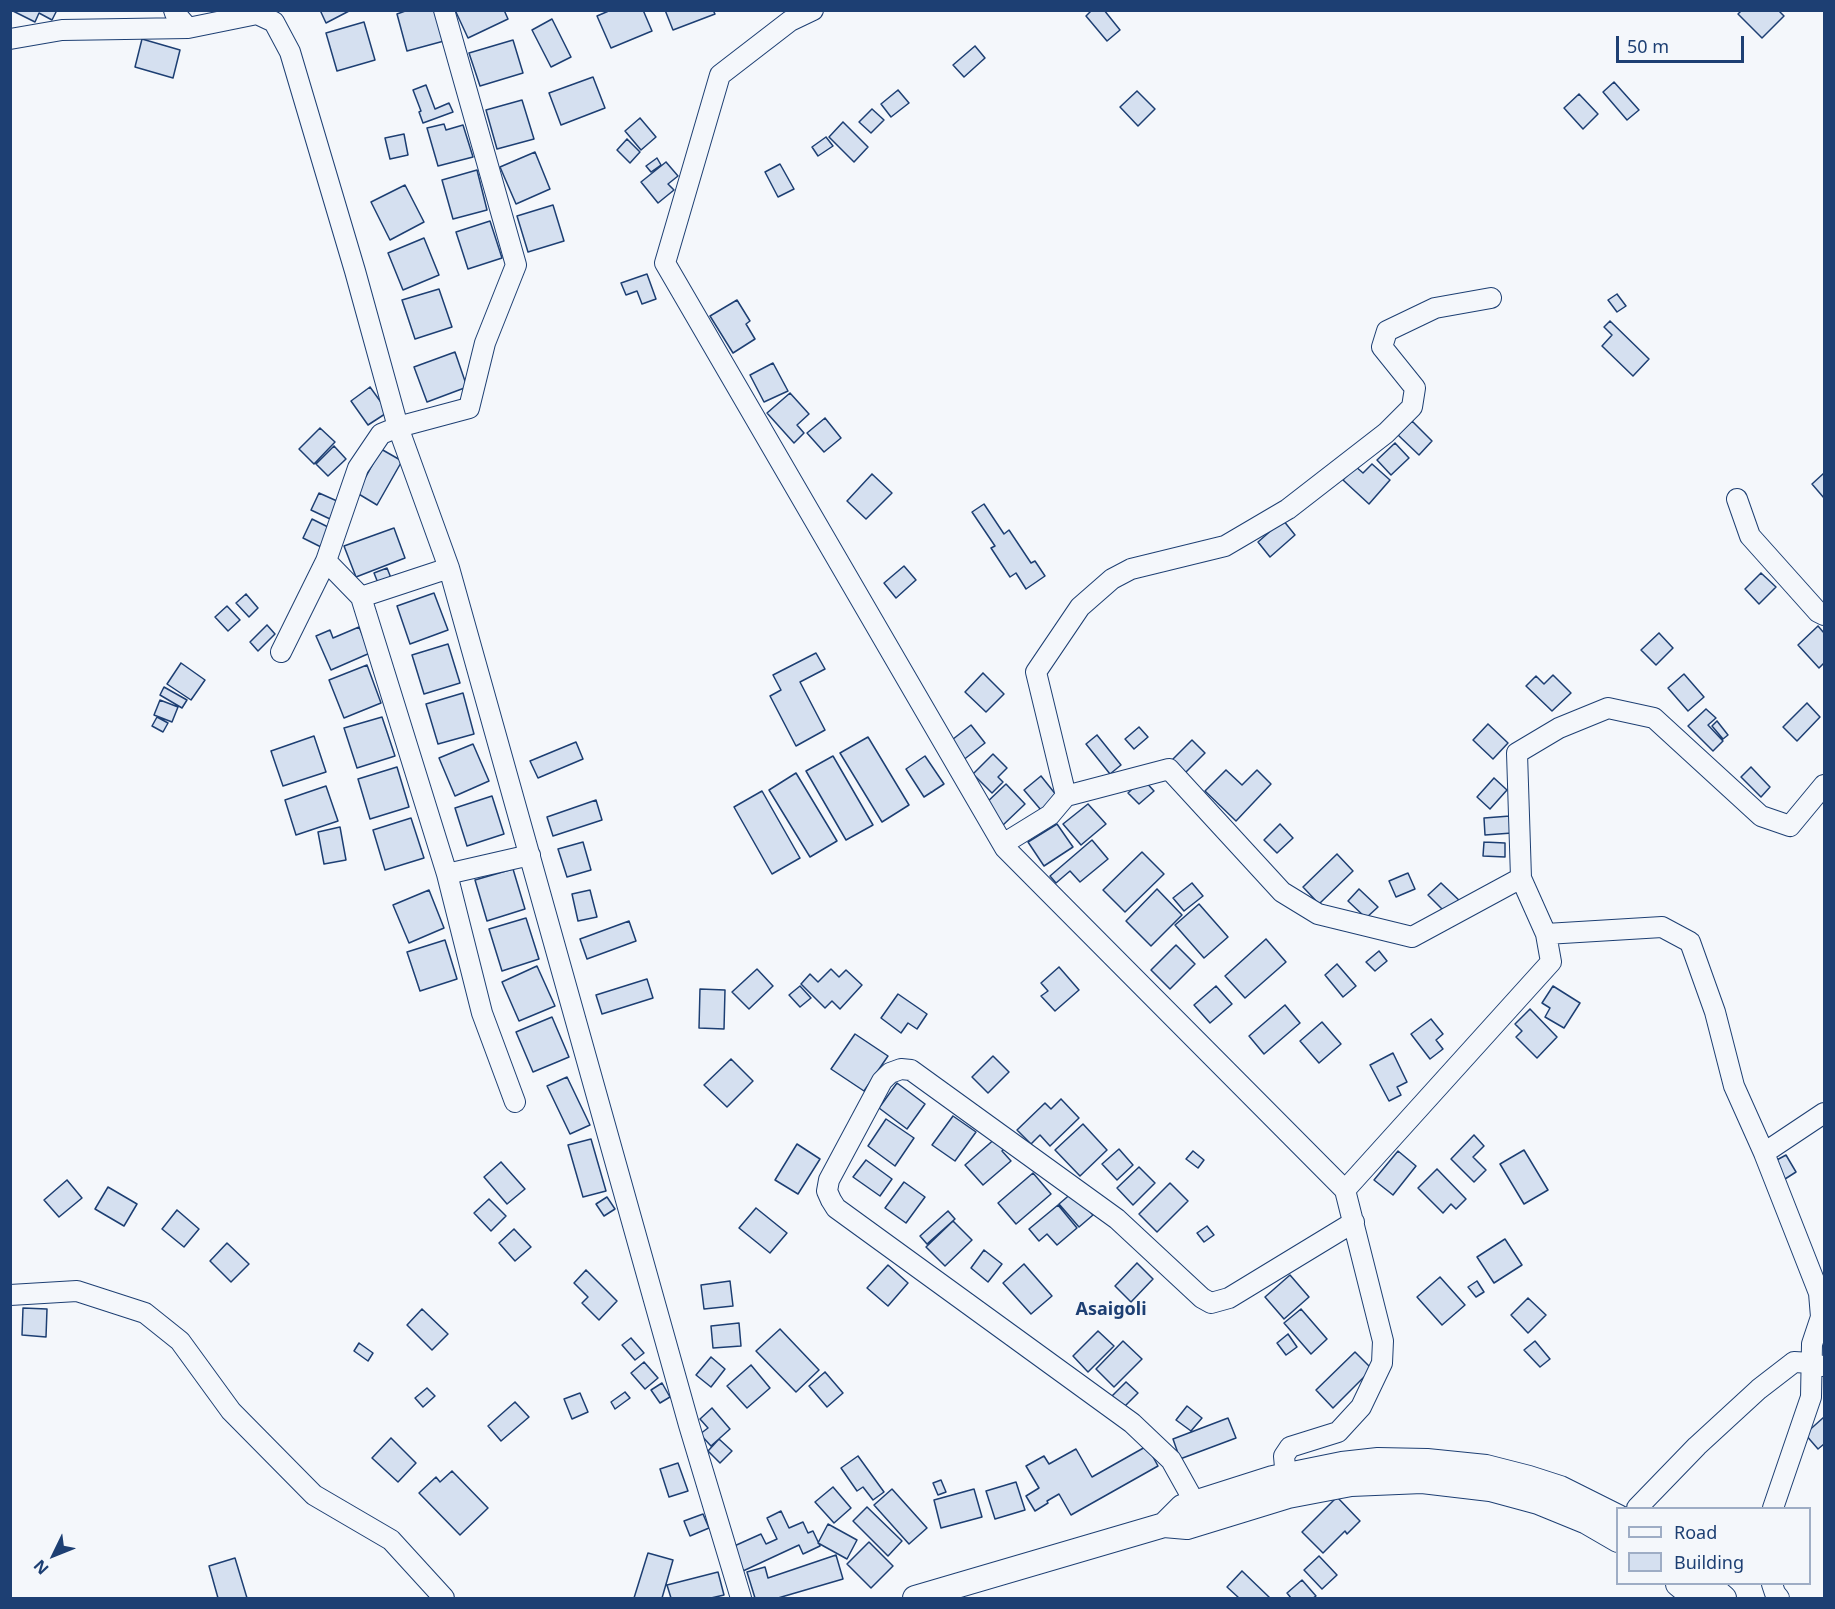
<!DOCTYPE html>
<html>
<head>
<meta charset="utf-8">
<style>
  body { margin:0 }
  #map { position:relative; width:1835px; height:1609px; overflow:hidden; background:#f4f7fb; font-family:"Noto Sans",sans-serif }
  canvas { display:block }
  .frame { position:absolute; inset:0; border:12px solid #1d3f73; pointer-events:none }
  .legend { position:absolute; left:1616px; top:1507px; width:195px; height:78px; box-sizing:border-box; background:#f4f7fb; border:2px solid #9eadc5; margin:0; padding:8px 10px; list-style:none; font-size:18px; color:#1d3f73 }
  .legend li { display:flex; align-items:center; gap:12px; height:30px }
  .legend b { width:30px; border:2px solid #9eadc5 }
  .north { position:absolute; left:24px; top:1525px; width:60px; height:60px; -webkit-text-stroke:4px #f4f7fb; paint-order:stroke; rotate:227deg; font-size:16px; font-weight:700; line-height:24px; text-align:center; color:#1d3f73 }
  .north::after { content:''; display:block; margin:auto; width:21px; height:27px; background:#1d3f73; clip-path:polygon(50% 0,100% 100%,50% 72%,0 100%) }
  .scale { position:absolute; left:1616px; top:36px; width:128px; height:27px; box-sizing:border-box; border:3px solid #1d3f73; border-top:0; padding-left:8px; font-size:18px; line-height:21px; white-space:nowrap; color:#1d3f73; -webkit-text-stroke:4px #f4f7fb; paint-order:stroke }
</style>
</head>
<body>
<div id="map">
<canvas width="1835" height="1609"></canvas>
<div class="frame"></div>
<ul class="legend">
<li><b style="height:8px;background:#f4f7fb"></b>Road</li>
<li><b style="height:16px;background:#d5e0f0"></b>Building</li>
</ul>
<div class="north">N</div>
<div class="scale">50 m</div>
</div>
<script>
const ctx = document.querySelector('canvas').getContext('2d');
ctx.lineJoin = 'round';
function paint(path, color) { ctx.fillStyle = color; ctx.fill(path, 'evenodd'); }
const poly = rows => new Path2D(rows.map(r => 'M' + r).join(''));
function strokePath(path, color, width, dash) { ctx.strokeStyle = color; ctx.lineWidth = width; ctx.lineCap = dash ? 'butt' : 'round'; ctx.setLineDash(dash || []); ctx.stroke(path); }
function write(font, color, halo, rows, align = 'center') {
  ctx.font = font + ' "Noto Sans",sans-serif'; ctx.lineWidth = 4.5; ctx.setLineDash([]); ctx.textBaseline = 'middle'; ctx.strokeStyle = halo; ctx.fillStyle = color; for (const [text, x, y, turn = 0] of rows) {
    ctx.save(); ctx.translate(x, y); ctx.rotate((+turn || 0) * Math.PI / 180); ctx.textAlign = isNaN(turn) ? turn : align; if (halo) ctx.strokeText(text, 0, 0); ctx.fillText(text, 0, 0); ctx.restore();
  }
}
const building = poly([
  [11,10,57,10,52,20,39,13,35,22,11,10],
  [320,10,351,10,326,23,320,10],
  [408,10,435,10,444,41,407,51,397,14,408,10],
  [455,10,504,10,508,19,468,38,455,10],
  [611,10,643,10,652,31,611,48,597,16,611,10],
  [665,10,713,10,715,14,673,30,665,10],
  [1092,10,1104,10,1120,30,1107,41,1086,16,1092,10],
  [1742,10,1778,10,1784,16,1762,38,1738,14,1742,10],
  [552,19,571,57,551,67,532,30,552,19],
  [364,22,375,60,337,71,326,33,364,22],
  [142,39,180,50,173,78,135,67,142,39],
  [513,40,523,73,480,86,469,53,513,40],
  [975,46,985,58,964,77,953,65,975,46],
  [593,77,605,108,561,125,549,93,593,77],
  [1614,82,1639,110,1627,120,1603,92,1614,82],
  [426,85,435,109,449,103,453,112,423,123,419,112,421,111,413,90,426,85],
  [898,90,909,103,891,117,881,104,898,90],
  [1137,91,1155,109,1138,126,1120,107,1137,91],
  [1579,94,1598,114,1583,129,1564,108,1579,94],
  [522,100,534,139,497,149,486,110,522,100],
  [872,109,884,120,871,133,859,122,872,109],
  [640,118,656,137,641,150,625,131,640,118],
  [843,122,868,147,854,162,829,137,843,122],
  [444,124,446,130,463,125,473,157,438,166,427,128,444,124],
  [404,134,408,155,390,159,385,138,404,134],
  [826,137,833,146,818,156,812,147,826,137],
  [627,139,640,152,630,163,617,150,627,139],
  [535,152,550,189,516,204,500,167,535,152],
  [657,158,661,165,651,172,646,166,657,158],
  [666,162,678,176,668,184,674,190,658,203,641,182,666,162],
  [780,164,794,189,778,197,765,172,780,164],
  [477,170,487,210,453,219,442,180,477,170],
  [405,185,424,222,390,240,371,202,405,185],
  [553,205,564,241,528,252,517,216,553,205],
  [490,221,502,258,468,269,456,232,490,221],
  [424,238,439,275,403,290,388,253,424,238],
  [647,274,656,299,642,304,637,291,626,295,621,283,647,274],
  [439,289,452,327,415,339,402,300,439,289],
  [1617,294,1626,306,1617,312,1608,300,1617,294],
  [737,300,750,321,746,324,755,339,733,353,710,316,737,300],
  [1610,321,1649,359,1633,376,1602,346,1612,335,1604,327,1610,321],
  [455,352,467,387,427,402,414,367,455,352],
  [773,363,788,391,764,402,750,375,773,363],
  [370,387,388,412,368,425,351,401,370,387],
  [790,393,809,414,797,425,804,433,794,443,767,413,790,393],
  [825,418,841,438,824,452,807,433,825,418],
  [1412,421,1432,441,1419,455,1398,435,1412,421],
  [320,428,335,442,314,464,299,449,320,428],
  [1395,443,1409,458,1391,475,1377,460,1395,443],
  [334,446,346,459,328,476,316,464,334,446],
  [381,449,402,461,377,505,357,493,381,449],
  [1372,464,1390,480,1369,504,1343,480,1355,466,1363,473,1372,464],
  [1824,473,1824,498,1812,484,1824,473],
  [872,474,892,493,866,519,847,501,872,474],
  [319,493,337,501,330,519,311,510,319,493],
  [984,504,1004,534,1009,530,1031,563,1035,561,1045,576,1026,589,1016,573,1010,577,991,548,995,546,972,512,984,504],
  [312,519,336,531,327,550,303,538,312,519],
  [1283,520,1295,535,1270,557,1258,542,1283,520],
  [394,528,405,558,356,577,344,546,394,528],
  [904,566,916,580,896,598,884,583,904,566],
  [387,568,391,578,378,583,374,573,387,568],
  [1761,573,1776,587,1759,604,1745,589,1761,573],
  [434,593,448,630,410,644,397,606,434,593],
  [246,594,258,608,249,617,236,603,246,594],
  [227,606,240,620,228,631,215,617,227,606],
  [267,625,275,634,258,651,250,642,267,625],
  [1818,626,1824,633,1824,663,1819,668,1798,645,1818,626],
  [359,627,370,653,331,670,316,636,330,630,333,638,359,627],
  [1659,633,1673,648,1656,665,1641,650,1659,633],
  [448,644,460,683,424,694,412,655,448,644],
  [816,653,825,669,800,682,825,730,796,746,770,696,781,690,773,675,816,653],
  [181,663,205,680,191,700,167,684,181,663],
  [367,665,381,703,344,718,329,680,367,665],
  [983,673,1004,694,986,712,965,692,983,673],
  [1684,674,1704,697,1688,711,1668,688,1684,674],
  [1553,675,1571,693,1552,711,1526,686,1536,676,1544,684,1553,675],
  [164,687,187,700,182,708,160,695,164,687],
  [463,693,474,734,438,744,426,704,463,693],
  [160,700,178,707,172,722,154,715,160,700],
  [1807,703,1820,717,1797,741,1783,727,1807,703],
  [1706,709,1716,718,1708,725,1723,741,1713,751,1688,726,1706,709],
  [157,717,168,723,163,732,152,726,157,717],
  [382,717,395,756,357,768,344,728,382,717],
  [1717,721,1728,735,1723,739,1712,726,1717,721],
  [1488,724,1508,743,1493,759,1473,740,1488,724],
  [971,725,985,743,962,761,948,743,971,725],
  [1139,727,1148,737,1134,749,1125,739,1139,727],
  [1097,735,1121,765,1110,774,1086,744,1097,735],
  [314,736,326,772,283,786,271,751,314,736],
  [868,737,909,805,882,822,840,753,868,737],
  [1192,740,1205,753,1185,773,1172,760,1192,740],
  [576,742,583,759,538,778,530,761,576,742],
  [473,744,489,781,455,796,439,758,473,744],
  [993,754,1007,768,998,777,1003,782,992,793,973,774,993,754],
  [833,756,873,825,846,840,806,771,833,756],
  [925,756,944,784,924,797,906,769,925,756],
  [397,767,409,807,370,819,358,779,397,767],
  [1751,767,1770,787,1761,797,1741,777,1751,767],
  [1226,770,1242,785,1257,770,1271,784,1236,821,1205,791,1226,770],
  [796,773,837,841,810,857,769,790,796,773],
  [1041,776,1057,796,1041,810,1024,790,1041,776],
  [1494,778,1507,790,1490,809,1477,797,1494,778],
  [1143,779,1154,791,1139,804,1128,793,1143,779],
  [1006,784,1025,804,1002,826,983,806,1006,784],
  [326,786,338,821,296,835,285,800,326,786],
  [762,791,800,858,772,874,734,807,762,791],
  [492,796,504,834,467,846,455,808,492,796],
  [596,800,602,820,553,836,547,817,596,800],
  [1088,804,1106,824,1081,845,1063,824,1088,804],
  [1510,816,1512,833,1485,835,1484,818,1510,816],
  [411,818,424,858,385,870,373,830,411,818],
  [1057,824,1073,847,1044,866,1028,842,1057,824],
  [1280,824,1293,838,1277,853,1264,840,1280,824],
  [340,827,346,860,324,864,318,832,340,827],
  [1092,840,1108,859,1080,882,1070,871,1056,883,1050,876,1092,840],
  [583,842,591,870,567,877,558,849,583,842],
  [1484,842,1505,843,1505,857,1483,856,1484,842],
  [1142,852,1164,874,1125,912,1103,890,1142,852],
  [1337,854,1353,871,1319,904,1303,887,1337,854],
  [513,869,525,909,487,921,475,880,513,869],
  [1408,873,1415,889,1396,897,1389,881,1408,873],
  [1192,883,1203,896,1184,911,1173,898,1192,883],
  [1441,883,1462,903,1449,916,1428,895,1441,883],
  [1157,889,1182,915,1151,946,1126,921,1157,889],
  [1359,889,1378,907,1366,918,1348,901,1359,889],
  [429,890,444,928,409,943,393,905,429,890],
  [590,890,597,917,578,921,572,894,590,890],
  [1199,904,1228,937,1204,958,1175,925,1199,904],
  [526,918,539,959,502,971,489,929,526,918],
  [629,921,636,941,587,959,580,939,629,921],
  [1266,939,1286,962,1245,998,1225,976,1266,939],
  [445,940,457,979,420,991,407,952,445,940],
  [1176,945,1195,964,1170,989,1151,970,1176,945],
  [1379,951,1387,961,1375,971,1366,962,1379,951],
  [1337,964,1356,986,1343,997,1325,975,1337,964],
  [537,966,555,1006,519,1021,502,982,537,966],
  [1059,967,1079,990,1055,1011,1041,996,1048,991,1041,983,1059,967],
  [757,969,773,986,749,1009,732,992,757,969],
  [831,969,839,977,846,970,862,985,840,1009,832,1001,825,1008,801,984,810,974,818,982,831,969],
  [647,979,653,998,602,1014,596,995,647,979],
  [800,986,811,998,800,1007,789,995,800,986],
  [1216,986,1232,1004,1210,1023,1194,1005,1216,986],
  [1553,986,1580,1003,1564,1028,1545,1017,1550,1008,1542,1003,1553,986],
  [700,989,725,990,724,1029,699,1028,700,989],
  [898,994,927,1014,917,1029,908,1023,901,1033,881,1018,898,994],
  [1285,1005,1300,1023,1264,1054,1249,1036,1285,1005],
  [1530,1009,1557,1037,1537,1058,1516,1037,1522,1031,1515,1024,1530,1009],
  [552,1017,569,1057,533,1072,516,1032,552,1017],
  [1431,1019,1443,1034,1436,1040,1443,1049,1430,1059,1411,1034,1431,1019],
  [1322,1022,1341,1044,1319,1063,1300,1041,1322,1022],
  [855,1034,888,1056,864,1091,831,1069,855,1034],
  [1393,1053,1407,1082,1397,1087,1401,1095,1389,1101,1370,1065,1393,1053],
  [993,1056,1009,1072,988,1093,972,1077,993,1056],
  [731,1059,753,1081,727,1107,704,1085,731,1059],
  [567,1077,590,1125,570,1134,547,1086,567,1077],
  [897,1083,925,1104,907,1129,879,1108,897,1083],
  [1061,1099,1079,1118,1050,1146,1040,1135,1031,1144,1017,1130,1045,1103,1051,1109,1061,1099],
  [953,1116,976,1132,955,1161,932,1145,953,1116],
  [886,1119,914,1138,895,1166,868,1146,886,1119],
  [1083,1124,1107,1150,1080,1176,1055,1150,1083,1124],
  [1474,1135,1484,1146,1473,1157,1486,1170,1474,1182,1451,1159,1474,1135],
  [997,1137,1006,1147,1002,1151,1011,1161,983,1185,965,1165,997,1137],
  [591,1139,606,1191,583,1197,568,1145,591,1139],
  [797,1144,820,1159,798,1194,775,1180,797,1144],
  [1119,1149,1133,1165,1117,1180,1102,1164,1119,1149],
  [1524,1150,1548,1190,1524,1204,1500,1164,1524,1150],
  [1193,1151,1204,1160,1198,1168,1186,1159,1193,1151],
  [1398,1151,1416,1166,1393,1195,1374,1180,1398,1151],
  [1786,1155,1796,1172,1785,1179,1775,1161,1786,1155],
  [866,1160,892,1179,880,1196,853,1177,866,1160],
  [501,1162,525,1189,507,1204,484,1177,501,1162],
  [1139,1167,1155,1183,1133,1205,1117,1188,1139,1167],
  [1437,1169,1466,1199,1456,1209,1451,1204,1443,1213,1418,1188,1437,1169],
  [1033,1173,1051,1194,1016,1224,998,1203,1033,1173],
  [67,1180,82,1198,59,1217,44,1200,67,1180],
  [904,1182,925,1197,906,1223,885,1208,904,1182],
  [1170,1183,1188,1201,1157,1232,1139,1214,1170,1183],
  [108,1187,137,1204,124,1226,95,1209,108,1187],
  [1073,1192,1093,1215,1079,1227,1059,1204,1073,1192],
  [607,1197,615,1209,604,1216,596,1204,607,1197],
  [489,1199,506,1216,491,1231,474,1213,489,1199],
  [1058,1205,1077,1228,1057,1245,1047,1234,1039,1241,1029,1229,1058,1205],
  [756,1208,787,1233,770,1253,739,1228,756,1208],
  [177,1210,199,1229,184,1247,162,1229,177,1210],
  [948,1211,955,1219,927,1244,920,1236,948,1211],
  [953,1221,972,1240,945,1266,926,1247,953,1221],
  [1207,1226,1214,1235,1204,1242,1197,1233,1207,1226],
  [514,1229,531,1247,515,1261,499,1243,514,1229],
  [1505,1239,1522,1265,1494,1283,1477,1257,1505,1239],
  [227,1243,249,1264,231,1282,210,1261,227,1243],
  [984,1250,1002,1264,988,1282,971,1268,984,1250],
  [1137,1263,1153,1279,1131,1302,1115,1286,1137,1263],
  [1024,1264,1052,1296,1031,1314,1003,1283,1024,1264],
  [888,1265,908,1283,888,1306,867,1288,888,1265],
  [586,1270,617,1301,599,1320,582,1303,588,1297,574,1283,586,1270],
  [1290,1275,1309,1297,1284,1319,1265,1297,1290,1275],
  [1440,1277,1465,1305,1442,1325,1417,1297,1440,1277],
  [730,1281,733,1306,704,1309,701,1285,730,1281],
  [1477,1281,1484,1292,1476,1297,1468,1287,1477,1281],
  [1528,1298,1546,1315,1528,1333,1511,1315,1528,1298],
  [23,1308,47,1309,46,1337,22,1335,23,1308],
  [422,1309,448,1334,432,1350,407,1325,422,1309],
  [1301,1309,1327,1339,1311,1354,1284,1323,1301,1309],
  [739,1323,741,1346,713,1348,711,1326,739,1323],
  [780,1329,819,1370,796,1392,756,1351,780,1329],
  [1098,1331,1114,1346,1088,1372,1073,1356,1098,1331],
  [1288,1334,1297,1347,1286,1355,1277,1343,1288,1334],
  [631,1338,644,1353,635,1360,622,1345,631,1338],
  [1123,1341,1142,1359,1114,1387,1096,1369,1123,1341],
  [1535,1341,1550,1359,1540,1367,1524,1350,1535,1341],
  [359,1343,373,1353,368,1361,354,1351,359,1343],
  [1355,1352,1372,1369,1333,1408,1316,1390,1355,1352],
  [711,1357,725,1369,711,1387,696,1375,711,1357],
  [644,1362,658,1378,645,1389,631,1373,644,1362],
  [751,1365,770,1388,747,1408,727,1386,751,1365],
  [825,1372,843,1393,827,1407,809,1386,825,1372],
  [1126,1382,1138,1393,1124,1407,1112,1396,1126,1382],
  [662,1383,670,1397,660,1403,651,1390,662,1383],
  [427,1388,435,1396,423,1407,415,1398,427,1388],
  [625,1392,630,1398,615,1409,611,1402,625,1392],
  [580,1393,588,1412,572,1419,564,1399,580,1393],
  [515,1402,529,1417,501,1441,488,1426,515,1402],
  [1187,1406,1202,1418,1191,1431,1176,1420,1187,1406],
  [712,1408,730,1429,711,1446,700,1434,708,1428,700,1419,712,1408],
  [1824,1417,1824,1444,1818,1449,1805,1434,1824,1417],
  [1228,1418,1236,1438,1180,1459,1173,1439,1228,1418],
  [391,1438,416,1463,398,1482,372,1458,391,1438],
  [719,1439,732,1451,720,1463,708,1451,719,1439],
  [1147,1446,1158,1466,1071,1515,1059,1494,1047,1501,1048,1503,1035,1511,1026,1496,1039,1488,1026,1466,1044,1456,1049,1464,1076,1449,1092,1477,1147,1446],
  [858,1456,884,1492,873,1500,863,1487,857,1491,841,1468,858,1456],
  [678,1463,688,1491,669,1497,660,1469,678,1463],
  [452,1471,488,1508,460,1535,419,1493,436,1477,440,1482,452,1471],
  [941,1480,946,1492,938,1495,933,1483,941,1480],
  [1016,1482,1025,1510,995,1519,986,1491,1016,1482],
  [833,1487,851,1508,834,1523,815,1502,833,1487],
  [892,1489,927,1528,909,1544,874,1505,892,1489],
  [974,1489,982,1517,941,1528,934,1500,974,1489],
  [1337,1497,1360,1521,1347,1534,1345,1531,1323,1553,1302,1532,1337,1497],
  [867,1507,902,1541,888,1556,853,1521,867,1507],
  [781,1511,789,1528,803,1522,808,1533,813,1531,820,1546,803,1554,799,1545,743,1571,732,1547,761,1534,766,1544,777,1539,767,1518,781,1511],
  [703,1514,709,1528,690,1536,684,1521,703,1514],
  [828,1524,857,1540,847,1559,818,1543,828,1524],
  [869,1542,893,1566,871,1588,847,1564,869,1542],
  [648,1553,673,1560,662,1598,634,1598,648,1553],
  [836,1555,843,1579,778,1598,755,1598,747,1572,765,1567,768,1578,836,1555],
  [1319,1556,1337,1575,1322,1589,1304,1570,1319,1556],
  [235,1558,247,1598,218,1598,209,1566,235,1558],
  [1242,1571,1270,1598,1239,1598,1227,1587,1242,1571],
  [718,1572,724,1595,711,1598,671,1598,667,1585,718,1572],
  [1302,1580,1316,1596,1313,1598,1291,1598,1287,1593,1302,1580]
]);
const minor = poly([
  [174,10,175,13,188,28,257,14,274,22,290,52,355,271,398,427,449,568,689,1425,741,1598],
  [813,10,790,21,720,75,665,263,1005,848,1345,1190,1383,1341,1382,1363,1361,1407,1338,1432,1290,1447,1284,1456,1287,1490],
  [10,39,62,30,188,28],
  [1737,499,1750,536,1818,612,1824,615],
  [326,561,361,597,447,874,482,1013,515,1102],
  [361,597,449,568],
  [281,652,326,561,358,468,381,434,398,427,469,408,485,343,516,265,444,10],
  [1066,796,1169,769,1282,892,1318,914,1412,937,1521,878],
  [1003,844,1050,815,1066,796,1036,672,1080,607,1112,579,1131,569,1225,546,1288,509,1386,433,1412,407,1415,388,1382,347,1387,331,1435,308,1491,298],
  [447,874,530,855],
  [1546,934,1662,927,1690,942,1715,1012,1734,1086,1764,1153,1819,1293,1821,1317,1812,1344,1811,1397,1773,1508],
  [1764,1153,1824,1113],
  [1345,1190,1551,962,1546,934,1521,878,1517,753,1559,728,1608,708,1654,718,1761,816,1790,826,1824,785],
  [10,1295,77,1291,145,1313,180,1341,231,1411,314,1495,391,1540,444,1598],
  [1195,1503,1171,1460,1132,1423,836,1208,831,1200,827,1191,829,1180,882,1081,890,1073,901,1069,911,1070,1117,1219,1202,1298,1211,1303,1229,1298,1354,1222],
  [1637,1508,1697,1446,1759,1389,1794,1362,1811,1363,1822,1366],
  [1772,1584,1775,1593,1779,1598]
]);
const major = poly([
  [1164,1525,1182,1507,1273,1478,1342,1464,1378,1460,1427,1461,1486,1467,1529,1478,1560,1488,1618,1517],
  [1678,1584,1695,1598],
  [1708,1584,1724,1598],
  [915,1598,1164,1525,1187,1527,1288,1496,1351,1484,1422,1481,1490,1489,1538,1502,1587,1522,1618,1540]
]);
const quarterNames = [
  ["Asaigoli",1111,1310]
];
paint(building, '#d5e0f0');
strokePath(building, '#1d3f73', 1.5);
strokePath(minor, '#1d3f73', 22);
strokePath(major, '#1d3f73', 26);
strokePath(minor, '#f4f7fb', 20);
strokePath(major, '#f4f7fb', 24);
write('bold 18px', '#1d3f73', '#f4f7fb', quarterNames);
</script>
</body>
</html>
